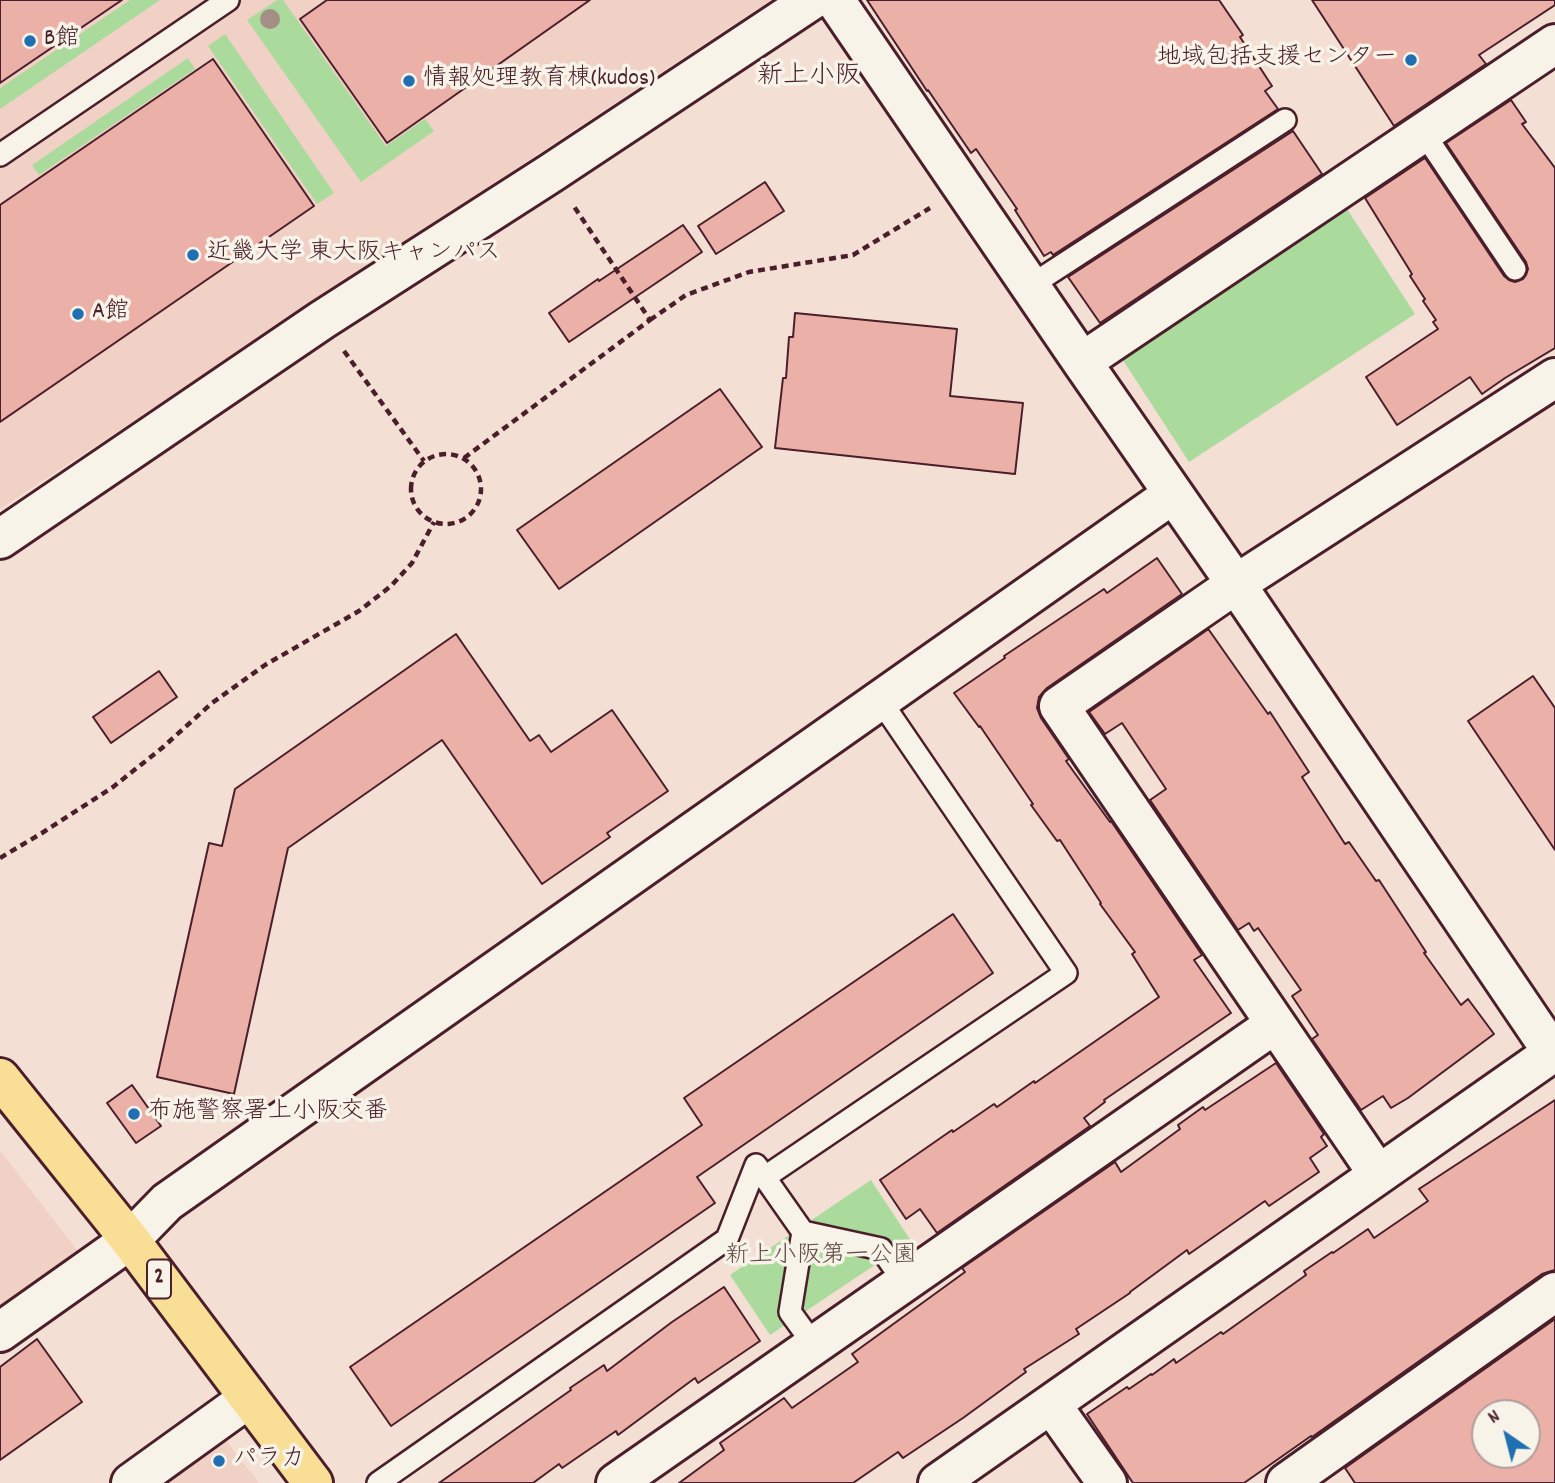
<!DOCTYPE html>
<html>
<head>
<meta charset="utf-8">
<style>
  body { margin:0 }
  #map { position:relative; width:1555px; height:1483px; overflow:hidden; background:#f3dfd4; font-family:Dekko,sans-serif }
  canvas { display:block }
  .north { position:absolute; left:1471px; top:1399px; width:70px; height:70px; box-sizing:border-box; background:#f7f3e8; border:2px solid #b29e9c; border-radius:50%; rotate:325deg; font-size:19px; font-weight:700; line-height:28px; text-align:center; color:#4a1f2b }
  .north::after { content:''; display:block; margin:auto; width:24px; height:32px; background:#1f6fb2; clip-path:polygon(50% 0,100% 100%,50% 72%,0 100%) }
</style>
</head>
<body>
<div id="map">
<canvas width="1555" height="1483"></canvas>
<div class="north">N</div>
</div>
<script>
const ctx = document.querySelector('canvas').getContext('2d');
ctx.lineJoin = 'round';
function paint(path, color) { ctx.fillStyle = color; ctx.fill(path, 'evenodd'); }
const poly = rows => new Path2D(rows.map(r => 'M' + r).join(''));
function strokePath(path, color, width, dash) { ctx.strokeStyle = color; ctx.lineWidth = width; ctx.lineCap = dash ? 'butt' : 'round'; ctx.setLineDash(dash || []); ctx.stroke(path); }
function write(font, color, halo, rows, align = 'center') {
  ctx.font = font + ' Dekko,"Klee One",sans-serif'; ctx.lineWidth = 7; ctx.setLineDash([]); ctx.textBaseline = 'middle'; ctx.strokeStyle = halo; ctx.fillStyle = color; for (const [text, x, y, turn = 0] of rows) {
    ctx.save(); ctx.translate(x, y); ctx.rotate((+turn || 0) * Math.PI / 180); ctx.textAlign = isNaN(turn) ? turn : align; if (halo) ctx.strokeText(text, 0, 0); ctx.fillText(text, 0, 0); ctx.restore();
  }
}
const built = poly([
  [0,0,771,0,0,509],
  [0,1150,79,1253,0,1309],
  [225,1439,259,1483,167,1483]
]);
const green = poly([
  [130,0,160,0,0,109,0,88],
  [277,0,283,0,386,146,425,119,434,131,361,182,247,20],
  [225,34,334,193,317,204,208,46],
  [188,58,195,69,39,175,32,165],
  [1347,209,1415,314,1189,462,1121,357],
  [871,1180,911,1241,770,1335,730,1275]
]);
const building = poly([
  [0,0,122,0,0,83,0,0],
  [327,0,590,0,387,143,300,19,327,0],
  [867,0,1219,0,1243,35,1240,37,1272,86,1265,91,1278,109,1053,255,1051,252,1044,256,1015,210,1017,209,976,149,971,153,928,90,927,91,867,0],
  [1312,0,1555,0,1555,5,1479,55,1486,64,1394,126,1312,0],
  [213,59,314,206,0,422,0,205,213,59],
  [1511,100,1526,122,1522,124,1555,168,1555,348,1505,378,1482,394,1470,377,1397,425,1366,377,1438,329,1433,322,1436,320,1423,301,1425,299,1410,276,1412,274,1365,198,1425,158,1504,276,1509,280,1515,282,1523,279,1526,275,1528,269,1526,262,1446,143,1511,100],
  [1293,131,1322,174,1100,323,1068,277,1293,131],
  [765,182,784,211,716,254,698,226,765,182],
  [683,225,702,252,569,342,549,313,598,279,599,281,683,225],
  [795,313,957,329,950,396,1023,403,1015,474,775,448,783,378,786,378,789,337,793,337,795,313],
  [720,389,762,447,559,589,517,530,720,389],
  [1157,558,1182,594,1047,688,1039,697,1037,708,1041,718,1069,759,1066,761,1110,822,1111,821,1202,955,1194,960,1231,1013,1104,1100,1105,1102,1084,1118,1090,1126,937,1233,920,1209,906,1219,880,1180,952,1130,953,1132,994,1104,997,1107,1034,1081,1035,1083,1159,997,1132,954,1135,952,1100,904,1101,903,1060,840,1057,841,1031,805,1033,804,980,726,979,727,954,693,1005,658,1004,656,1104,589,1107,593,1157,558],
  [1207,630,1209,630,1268,714,1270,712,1309,772,1302,777,1345,844,1349,842,1376,881,1379,880,1426,952,1424,953,1461,1005,1468,999,1494,1034,1408,1098,1391,1108,1383,1096,1361,1110,1312,1039,1318,1035,1292,996,1301,990,1258,928,1254,931,1249,923,1238,930,1150,800,1166,789,1122,723,1105,734,1089,712,1207,630],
  [456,634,530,741,539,735,551,752,612,710,668,791,607,833,610,837,542,884,442,740,288,848,234,1094,157,1077,209,843,222,846,235,789,456,634],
  [159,671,177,697,111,743,93,717,159,671],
  [1533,676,1555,708,1555,850,1468,721,1533,676],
  [953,914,993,973,697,1177,715,1203,391,1426,350,1367,702,1125,684,1098,953,914],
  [1276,1063,1324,1134,1321,1137,1327,1146,1310,1158,1319,1172,1269,1206,1265,1201,1189,1254,1187,1250,1130,1292,1130,1293,1076,1329,1079,1334,1024,1369,1026,1372,963,1418,903,1458,898,1452,853,1483,679,1483,724,1450,720,1443,784,1398,792,1408,858,1362,852,1354,965,1272,962,1268,1115,1162,1121,1172,1180,1129,1178,1125,1203,1107,1205,1110,1276,1063],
  [132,1085,161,1126,136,1143,107,1103,132,1085],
  [1555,1100,1555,1270,1542,1274,1312,1437,1311,1436,1244,1483,1133,1483,1087,1414,1127,1387,1129,1389,1151,1374,1152,1375,1174,1359,1176,1363,1221,1332,1223,1334,1306,1275,1304,1271,1332,1252,1333,1253,1368,1229,1374,1238,1428,1201,1419,1189,1555,1100],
  [724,1287,760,1341,698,1383,695,1378,618,1435,616,1431,562,1468,559,1464,533,1483,439,1483,571,1390,570,1388,604,1365,607,1371,672,1322,724,1287],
  [1555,1319,1555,1483,1355,1483,1345,1468,1555,1319],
  [1485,1413,1527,1413,1527,1455,1485,1455,1485,1413],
  [37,1339,82,1402,0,1460,0,1367,37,1339]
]);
const path = poly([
  [650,320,686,295,749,272,853,255,930,208],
  [344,351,424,461],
  '411 489a35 35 0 1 1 70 0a35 35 0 1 1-70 0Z',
  [464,458,650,320,573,205],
  [0,858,42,833,113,787,162,748,212,703,265,665,359,611,391,586,412,563,434,522]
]);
const lane = poly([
  [1423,132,1515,269],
  [0,155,228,0],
  [1030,286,1285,120],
  [765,1177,1066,973,880,700],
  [803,1232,790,1312,814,1345],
  [378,1483,727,1239,756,1165,803,1232,881,1249,904,1282]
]);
const street = poly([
  [835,0,1082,362,1236,584,1553,1053],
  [1082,362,1555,44],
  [1378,1174,1059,706,1236,584,1555,378],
  [0,1332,130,1240,167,1202,1173,494],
  [1051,1404,1107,1483],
  [131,1483,249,1398],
  [616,1483,1275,1024],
  [938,1483,1555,1051],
  [1286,1483,1555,1292]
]);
const secondary = poly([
  [0,539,322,320,551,173,812,0]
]);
const primary = poly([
  [0,1078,130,1240,313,1483]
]);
const trees = [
  [270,19]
];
const markers = [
  [30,41,7,"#1f6fb2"],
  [1411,60,7,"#1f6fb2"],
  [409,81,7,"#1f6fb2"],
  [193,255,7,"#1f6fb2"],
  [78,314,7,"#1f6fb2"],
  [134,1114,7,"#1f6fb2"],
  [219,1461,7,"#1f6fb2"]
];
const shields = [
  [159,1279,24]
];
const shieldNames = [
  ["2",159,1279]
];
const poiNames = [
  ["B館",44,41],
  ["地域包括支援センター",1397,60,"right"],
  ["情報処理教育棟(kudos)",423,81],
  ["近畿大学 東大阪キャンパス",207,255],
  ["A館",92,314],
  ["布施警察署上小阪交番",148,1114],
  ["パラカ",233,1461]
];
const parkNames = [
  ["新上小阪第一公園",821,1258]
];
const neighbourhoodNames = [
  ["新上小阪",809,78]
];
paint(built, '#f1d1c6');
paint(green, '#abdb9c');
paint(building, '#ebb0a7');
strokePath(building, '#4a1f2b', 2);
strokePath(lane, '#4a1f2b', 26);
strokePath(street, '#4a1f2b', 44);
strokePath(secondary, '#4a1f2b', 44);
strokePath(primary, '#4a1f2b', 44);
strokePath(path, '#4a1f2b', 4.5, [7, 5]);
strokePath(lane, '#f7f3e8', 21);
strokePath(street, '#f7f3e8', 38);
strokePath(secondary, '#f7f3e8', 38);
strokePath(primary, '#f9df96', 38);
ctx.fillStyle = '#a38f86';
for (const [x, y] of trees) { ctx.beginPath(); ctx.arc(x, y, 10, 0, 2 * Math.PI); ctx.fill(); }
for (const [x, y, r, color] of markers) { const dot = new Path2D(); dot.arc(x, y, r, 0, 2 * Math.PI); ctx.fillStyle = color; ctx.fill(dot); strokePath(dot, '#f7f3e8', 2.5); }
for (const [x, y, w] of shields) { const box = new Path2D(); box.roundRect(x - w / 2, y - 19.5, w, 39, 5); ctx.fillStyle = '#f7f3e8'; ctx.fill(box); strokePath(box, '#4a1f2b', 2); }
write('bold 23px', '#4a1f2b', null, shieldNames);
write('24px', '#4a1f2b', '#f7f3e8', poiNames, 'left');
write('24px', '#624e47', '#f7f3e8', parkNames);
write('26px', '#4a1f2b', '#f7f3e8', neighbourhoodNames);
</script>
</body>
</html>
